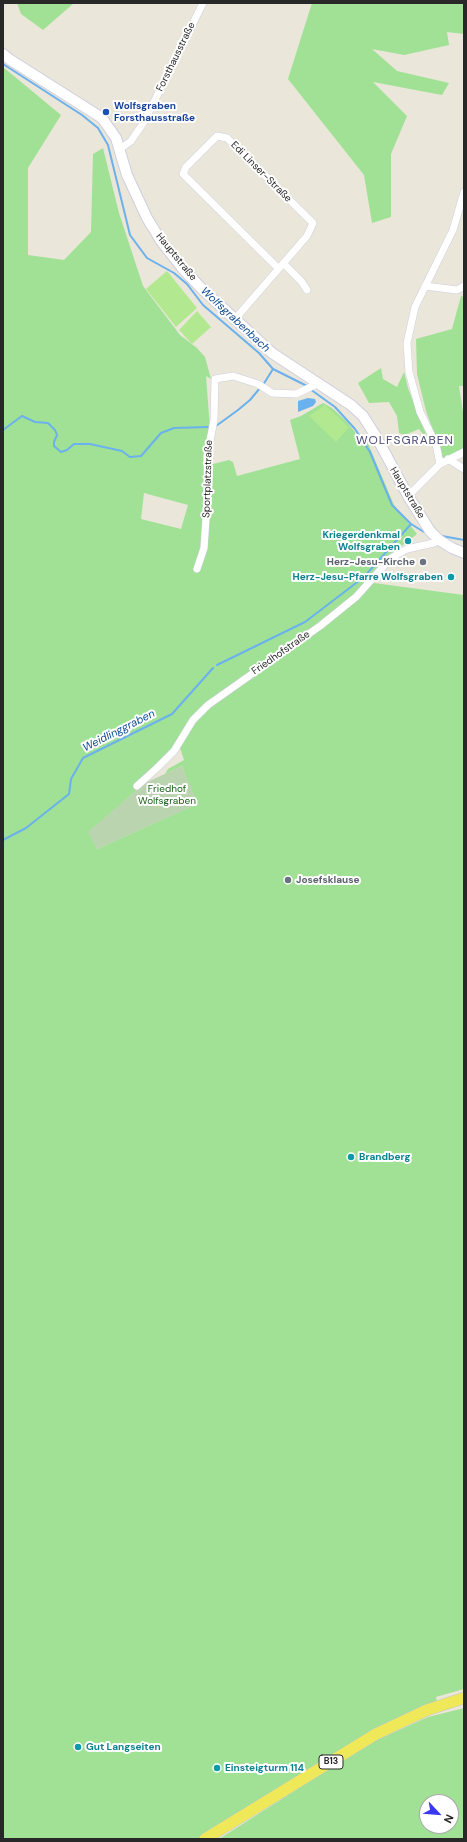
<!DOCTYPE html>
<html>
<head>
<meta charset="utf-8">
<style>
  body { margin:0 }
  #map { position:relative; width:467px; height:1842px; overflow:hidden; background:#eae6d9; font-family:"DM Sans",sans-serif }
  canvas { display:block }
  .frame { position:absolute; inset:0; border:4px solid #282828; pointer-events:none }
  .north { position:absolute; left:419px; top:1794px; width:40px; height:40px; box-sizing:border-box; background:#fff; border:1px solid #a9a9a9; border-radius:50%; rotate:116deg; font-size:11px; font-weight:700; line-height:16px; text-align:center; color:#282828 }
  .north::after { content:''; display:block; margin:auto; width:14px; height:18px; background:#3a38f8; clip-path:polygon(50% 0,100% 100%,50% 72%,0 100%) }
</style>
</head>
<body>
<div id="map">
<canvas width="467" height="1842"></canvas>
<div class="frame"></div>
<div class="north">N</div>
</div>
<script>
const ctx = document.querySelector('canvas').getContext('2d');
ctx.lineJoin = 'round';
function paint(path, color) { ctx.fillStyle = color; ctx.fill(path, 'evenodd'); }
const poly = rows => new Path2D(rows.map(r => 'M' + r).join(''));
function strokePath(path, color, width, dash) { ctx.strokeStyle = color; ctx.lineWidth = width; ctx.lineCap = dash ? 'butt' : 'round'; ctx.setLineDash(dash || []); ctx.stroke(path); }
function write(font, color, halo, rows, align = 'center') {
  ctx.font = font + ' "DM Sans",sans-serif'; ctx.lineWidth = 4; ctx.setLineDash([]); ctx.textBaseline = 'middle'; ctx.strokeStyle = halo; ctx.fillStyle = color; for (const [text, x, y, turn = 0] of rows) {
    ctx.save(); ctx.translate(x, y); ctx.rotate((+turn || 0) * Math.PI / 180); ctx.textAlign = isNaN(turn) ? turn : align; if (halo) ctx.strokeText(text, 0, 0); ctx.fillText(text, 0, 0); ctx.restore();
  }
}
const green = poly([
  [17,3,74,3,43,30,21,14],
  [312,3,464,3,464,34,447,32,449,45,404,55,372,49,397,71,449,83,442,95,373,82,407,116,391,154,391,217,372,223,364,175,288,79],
  [3,67,61,115,28,168,28,255,64,260,91,232,93,154,103,148,119,213,143,286,180,335,197,348,205,357,211,379,206,376,210,429,205,448,204,465,206,488,204,504,211,506,209,465,229,460,233,462,237,476,300,459,290,420,301,416,323,403,332,408,347,422,355,432,357,444,367,441,394,505,417,534,391,554,365,580,374,583,464,595,464,1689,436,1697,437,1702,381,1727,277,1792,198,1839,3,1839],
  [144,493,188,505,181,529,141,519],
  [180,748,184,760,168,769,165,774,182,766,197,804,97,849,89,832,145,783,147,776,174,750],
  [461,296,464,297,464,386,459,386,464,419,464,448,443,458,426,411,417,374,416,339,452,329],
  [381,368,383,379,397,387,404,372,408,388,429,442,419,429,405,435,399,433,397,416,389,402,369,403,358,383],
  [464,1708,464,1839,219,1839,368,1744,428,1717],
  [427,1802,451,1802,451,1826,427,1826]
]);
const cemetery = poly([
  [182,766,198,804,97,849,88,832,145,783]
]);
const pitch = poly([
  [167,271,197,308,176,327,146,289],
  [197,311,211,327,192,344,179,330],
  [325,405,349,427,336,442,309,416]
]);
const water = poly([
  [308,398,315,399,316,402,313,406,298,412,298,401]
]);
const stream = poly([
  [3,64,82,115,98,128,108,145,130,235,147,258,174,273,187,284,203,305,259,353,273,369,307,386],
  [263,385,273,369],
  [310,389,335,407,355,429,370,452,392,505,411,524,424,532],
  [216,426,238,410,250,400,260,388],
  [3,430,22,416,35,422,48,423,55,430,57,435,54,442,54,446,61,452,67,450,74,444,90,444,122,451,130,457,141,456,161,433,174,428,208,427],
  [442,536,464,540],
  [217,665,305,622,364,577,411,524],
  [3,840,26,828,69,794,71,779,83,758,172,714,213,668]
]);
const minor = poly([
  [120,149,131,141,144,122,203,3],
  [284,264,301,281,307,290],
  [425,286,457,290,464,286],
  [235,319,307,236,313,223,227,138,217,136,186,167,183,174,278,268],
  [448,459,464,469],
  [440,464,436,444,420,412,409,372,407,343,415,307,453,230,464,192],
  [408,496,440,464,464,452],
  [197,569,204,548,208,489,207,456,214,420,215,379,233,376,258,384,272,393,296,394,319,383],
  [137,786,157,768,174,751,193,720,208,705,320,626,356,597,391,558,407,549,434,543,439,540]
]);
const secondary = poly([
  [3,54,9,59,102,118,116,138,127,175,147,218,161,241,183,269,202,289,272,353,351,405,363,416,377,438,408,496,430,531,439,540,452,548,464,553]
]);
const primary = poly([
  [205,1839,376,1734,427,1710,464,1698]
]);
const markers = [
  [106,112,4,"#1a4fb4"],
  [408,541,4,"#0f9aa8"],
  [423,562,4,"#6b7280"],
  [451,577,4,"#0f9aa8"],
  [288,880,4,"#6b7280"],
  [351,1157,4,"#0f9aa8"],
  [78,1747,4,"#0f9aa8"],
  [217,1768,4,"#0f9aa8"]
];
const shields = [
  [331,1762,24]
];
const shieldNames = [
  ["B13",331,1762]
];
const streetNames = [
  ["Forsthausstraße",176,57,-64],
  ["Edi Linser-Straße",261,172,45],
  ["Hauptstraße",176,257,51],
  ["Sportplatzstraße",208,479,-88],
  ["Hauptstraße",407,493,59],
  ["Friedhofstraße",281,653,-35]
];
const transitNames = [
  ["Wolfsgraben",114,106],
  ["Forsthausstraße",114,118]
];
const cultureNames = [
  ["Kriegerdenkmal",400,535,"right"],
  ["Wolfsgraben",400,547,"right"],
  ["Herz-Jesu-Pfarre Wolfsgraben",443,577,"right"],
  ["Brandberg",359,1157],
  ["Gut Langseiten",86,1747],
  ["Einsteigturm 114",225,1768]
];
const worshipNames = [
  ["Herz-Jesu-Kirche",415,562],
  ["Josefsklause",296,880,"left"]
];
const parkNames = [
  ["Friedhof",167,789],
  ["Wolfsgraben",167,801]
];
const waterNames = [
  ["Wolfsgrabenbach",235,320,43],
  ["Weidlinggraben",119,731,-27]
];
const quarterNames = [
  ["WOLFSGRABEN",405,441]
];
paint(green, '#a0e195');
paint(cemetery, '#bbd4b0');
paint(pitch, '#b2e990');
paint(water, '#6bb1ed');
strokePath(stream, '#6bb1ed', 2);
strokePath(minor, '#cecee1', 8);
strokePath(secondary, '#cecee1', 12);
strokePath(primary, '#c7c7c7', 12);
strokePath(minor, '#fff', 7);
strokePath(secondary, '#fff', 10);
strokePath(primary, '#efe959', 11);
for (const [x, y, r, color] of markers) { const dot = new Path2D(); dot.arc(x, y, r, 0, 2 * Math.PI); ctx.fillStyle = color; ctx.fill(dot); strokePath(dot, '#fff', 1.5); }
for (const [x, y, w] of shields) { const box = new Path2D(); box.roundRect(x - w / 2, y - 7, w, 14, 3); ctx.fillStyle = '#fff'; ctx.fill(box); strokePath(box, '#282828', 1); }
write('bold 9px', '#282828', null, shieldNames);
write('10px', '#282828', '#fff', streetNames);
write('bold 10px', '#164399', '#fff', transitNames, 'left');
write('bold 10px', '#0d838f', '#fff', cultureNames, 'left');
write('bold 10px', '#5b616d', '#fff', worshipNames, 'right');
write('10px', '#1a6319', '#fff', parkNames);
write('italic 11px', '#0e4c95', '#fff', waterNames);
ctx.letterSpacing = '1px';
write('12px', '#4a4977', '#fff', quarterNames);
ctx.letterSpacing = '0px';
</script>
</body>
</html>
